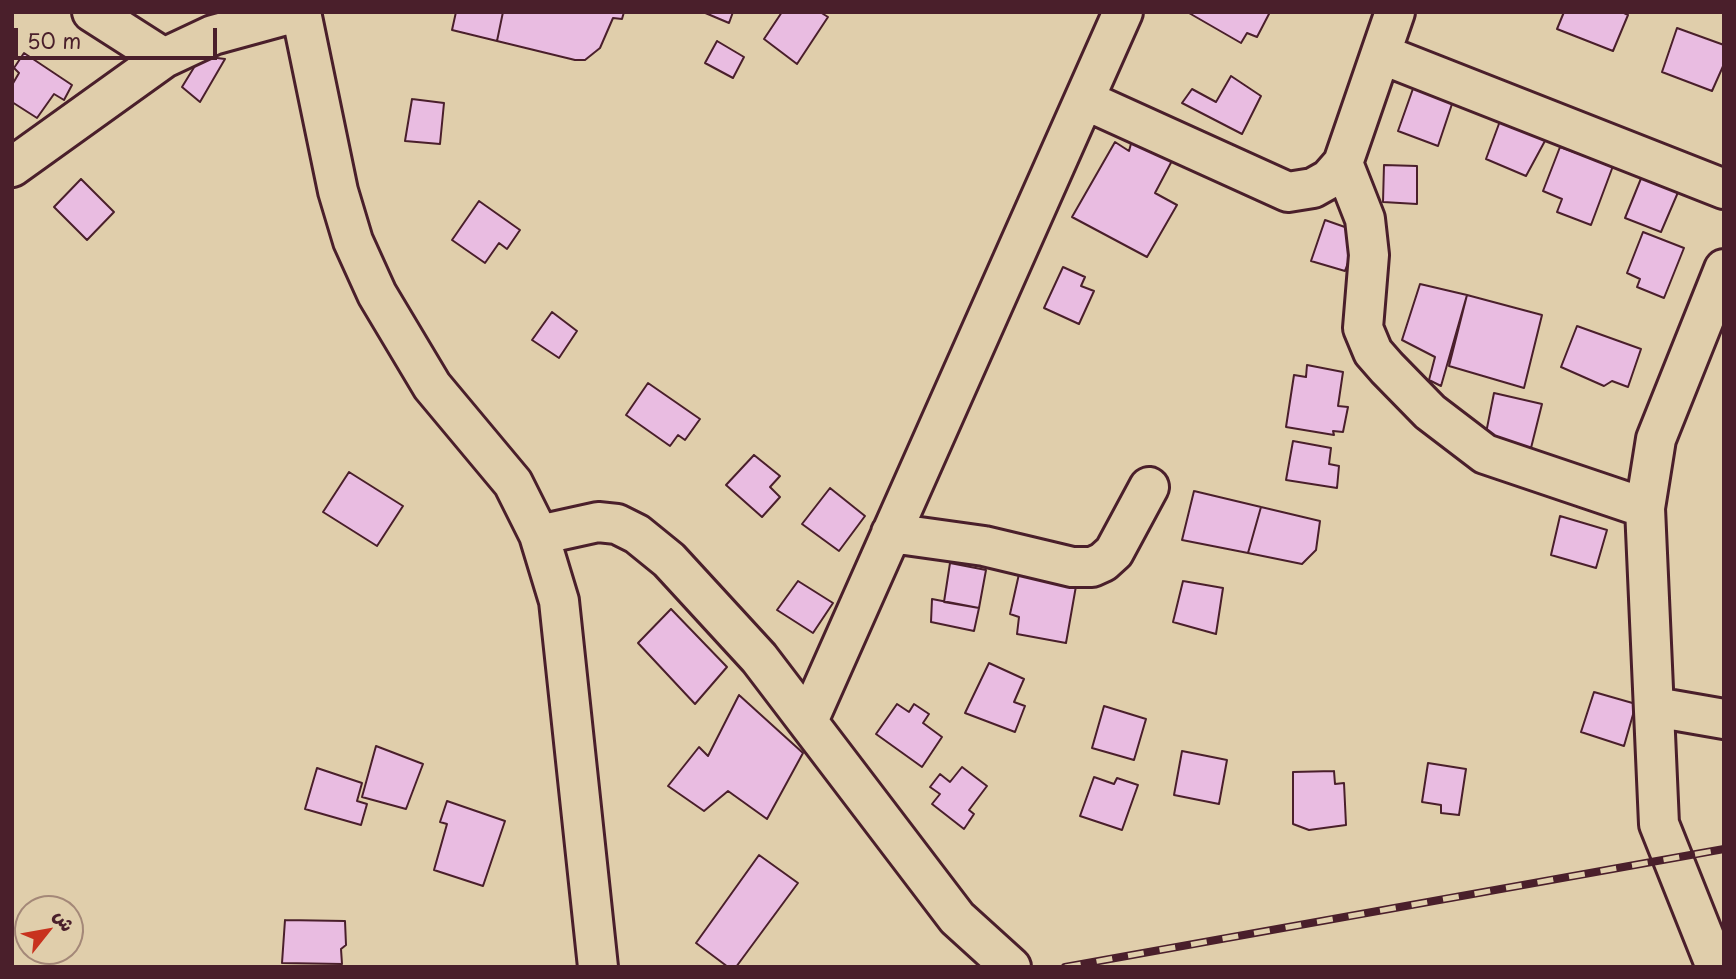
<!DOCTYPE html>
<html>
<head>
<meta charset="utf-8">
<style>
  body { margin:0 }
  #map { position:relative; width:1736px; height:979px; overflow:hidden; background:#e0ceab; font-family:"Playpen Sans","Playpen Sans Arabic",sans-serif }
  canvas { display:block }
  .frame { position:absolute; inset:0; border:14px solid #4a1f2b; pointer-events:none }
  .north { position:absolute; left:14px; top:895px; width:70px; height:70px; box-sizing:border-box; background:#e0ceab; border:2px solid #a48878; border-radius:50%; rotate:59deg; font-size:19px; font-weight:700; line-height:28px; text-align:center; color:#4a1f2b }
  .north::after { content:''; display:block; margin:auto; width:24px; height:32px; background:#c8321e; clip-path:polygon(50% 0,100% 100%,50% 72%,0 100%) }
  .scale { position:absolute; left:14px; top:28px; width:203px; height:32px; box-sizing:border-box; border:4px solid #4a1f2b; border-top:0; padding-left:9px; font-size:21px; line-height:24px; white-space:nowrap; color:#4a1f2b; -webkit-text-stroke:5px #e0ceab; paint-order:stroke }
</style>
</head>
<body>
<div id="map">
<canvas width="1736" height="979"></canvas>
<div class="frame"></div>
<div class="north">ش</div>
<div class="scale">50 m</div>
</div>
<script>
const ctx = document.querySelector('canvas').getContext('2d');
ctx.lineJoin = 'round';
function paint(path, color) { ctx.fillStyle = color; ctx.fill(path, 'evenodd'); }
const poly = rows => new Path2D(rows.map(r => 'M' + r).join(''));
function strokePath(path, color, width, dash) { ctx.strokeStyle = color; ctx.lineWidth = width; ctx.lineCap = dash ? 'butt' : 'round'; ctx.setLineDash(dash || []); ctx.stroke(path); }
const building = poly([
  [456,12,503,12,497,41,452,30,456,12],
  [503,12,624,12,622,19,613,18,600,48,585,60,575,60,497,41,503,12],
  [703,12,733,12,729,23,703,12],
  [782,12,820,12,828,17,797,64,764,39,782,12],
  [1270,12,1257,37,1247,33,1241,43,1189,13,1270,12],
  [1564,12,1622,12,1628,15,1613,51,1557,29,1564,12],
  [1677,28,1724,45,1724,64,1712,91,1662,72,1677,28],
  [717,41,744,57,733,78,705,63,717,41],
  [24,53,72,85,64,100,54,94,37,118,12,102,12,85,19,73,14,68,24,53],
  [201,56,225,59,200,102,182,87,201,56],
  [1231,76,1261,96,1242,134,1182,103,1192,89,1216,102,1231,76],
  [1415,83,1454,98,1438,146,1398,131,1415,83],
  [412,99,444,103,440,144,405,141,412,99],
  [1500,121,1546,139,1526,176,1486,159,1500,121],
  [1134,133,1174,157,1155,193,1177,205,1147,257,1072,217,1115,142,1129,151,1134,133],
  [1560,147,1613,166,1591,225,1557,212,1562,199,1543,191,1560,147],
  [1384,165,1417,166,1417,204,1383,202,1384,165],
  [1642,176,1679,190,1661,232,1625,218,1642,176],
  [81,179,114,212,87,240,54,207,81,179],
  [479,201,520,230,507,249,499,243,485,263,452,240,479,201],
  [1325,220,1359,232,1345,271,1311,261,1325,220],
  [1643,232,1684,248,1664,298,1637,287,1640,279,1627,273,1643,232],
  [1063,267,1085,277,1081,286,1094,291,1079,324,1044,308,1063,267],
  [1420,284,1467,295,1441,386,1429,380,1435,357,1402,340,1420,284],
  [1467,295,1542,315,1524,388,1449,366,1467,295],
  [552,312,577,331,559,358,532,340,552,312],
  [1577,326,1641,349,1628,387,1612,381,1604,386,1561,367,1577,326],
  [1307,365,1343,372,1338,406,1348,407,1343,432,1333,431,1334,435,1286,427,1294,375,1306,377,1307,365],
  [648,383,700,419,685,440,678,435,670,446,626,415,648,383],
  [1494,393,1542,404,1531,448,1485,438,1494,393],
  [1293,441,1331,448,1329,464,1339,466,1337,488,1286,480,1293,441],
  [754,455,780,476,770,487,780,497,762,517,726,485,754,455],
  [349,472,403,506,377,546,323,512,349,472],
  [830,488,865,516,839,551,802,524,830,488],
  [1194,491,1261,507,1248,553,1182,540,1194,491],
  [1261,507,1320,521,1316,550,1302,564,1248,553,1261,507],
  [1560,516,1607,530,1596,568,1551,555,1560,516],
  [950,563,986,570,979,608,944,602,950,563],
  [1019,574,1076,586,1066,643,1017,634,1019,617,1010,614,1019,574],
  [798,581,833,603,813,633,777,610,798,581],
  [1183,581,1223,588,1216,634,1173,622,1183,581],
  [932,599,979,608,974,631,931,622,932,599],
  [671,609,727,667,695,704,638,643,671,609],
  [989,663,1024,679,1014,702,1025,706,1015,732,965,713,989,663],
  [1594,692,1636,704,1624,746,1581,732,1594,692],
  [739,695,803,753,767,819,728,791,704,811,668,786,699,747,708,756,739,695],
  [897,704,909,712,914,704,929,714,923,723,942,737,922,767,876,734,897,704],
  [1104,706,1146,719,1134,760,1092,748,1104,706],
  [376,746,423,764,406,809,362,797,376,746],
  [1182,751,1227,760,1219,804,1174,795,1182,751],
  [1428,763,1466,769,1459,815,1441,813,1441,805,1422,802,1428,763],
  [962,767,987,786,969,810,974,814,964,829,932,804,940,794,930,787,940,774,950,782,962,767],
  [317,768,362,783,357,801,367,804,361,825,305,809,317,768],
  [1334,771,1335,784,1344,783,1346,825,1309,830,1293,824,1293,772,1334,771],
  [1094,777,1114,784,1117,778,1138,785,1122,830,1080,816,1094,777],
  [447,801,505,821,483,886,434,870,447,824,440,822,447,801],
  [759,855,798,883,736,967,728,967,696,943,759,855],
  [285,920,345,921,346,945,341,949,342,964,282,963,285,920]
]);
const minor = poly([
  [92,12,164,58],
  [301,12,338,191,353,241,377,294,432,386,513,483,539,535,559,601,598,967],
  [1381,54,1724,189],
  [1085,100,1288,192,1313,188,1329,179,1343,163,1395,12],
  [1343,163,1365,219,1369,255,1363,328,1373,352,1387,368,1430,412,1485,454,1645,508],
  [12,167,164,58,213,35,297,12],
  [891,533,984,546,1072,567,1092,567,1103,562,1114,552,1149,487],
  [539,535,598,522,617,524,637,534,669,560,759,658,957,918,1011,967],
  [1655,707,1724,719],
  [808,721,1123,12],
  [1716,967,1659,824,1645,508,1656,439,1724,269]
]);
const rail = poly([
  [1065,967,1724,849]
]);
paint(building, '#e9bce1');
strokePath(building, '#4a1f2b', 2);
strokePath(minor, '#4a1f2b', 44);
strokePath(minor, '#e0ceab', 38);
strokePath(rail, '#4a1f2b', 8);
strokePath(rail, '#e0ceab', 5, [16]);
</script>
</body>
</html>
